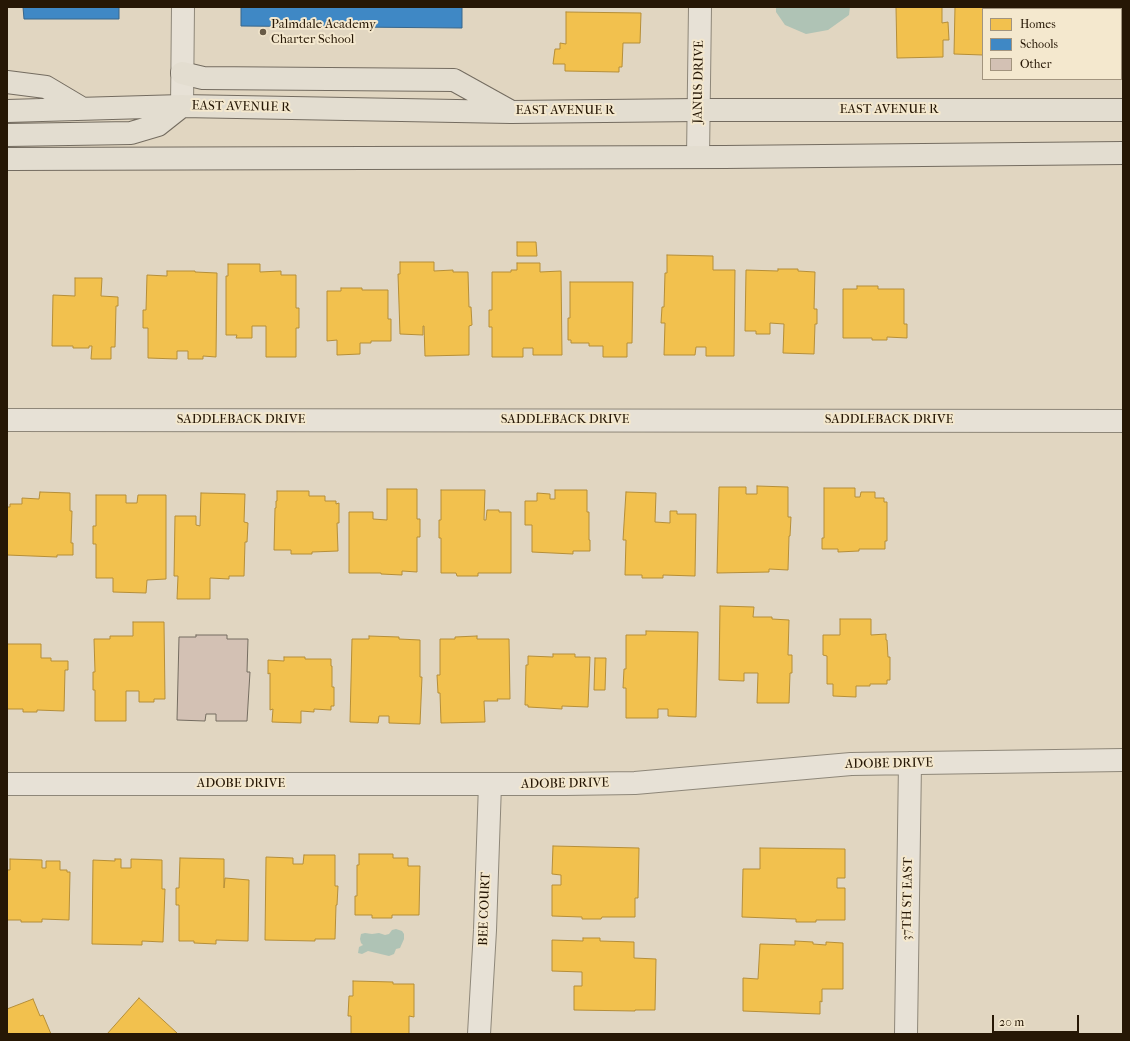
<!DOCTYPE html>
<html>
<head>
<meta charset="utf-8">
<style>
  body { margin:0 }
  #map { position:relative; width:1130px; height:1041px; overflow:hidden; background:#e1d6c1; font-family:"IM FELL French Canon",serif }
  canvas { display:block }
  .frame { position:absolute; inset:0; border:8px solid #261705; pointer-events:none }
  .legend { position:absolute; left:982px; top:8px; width:140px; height:72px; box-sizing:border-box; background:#f4e8ce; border:1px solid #a2947e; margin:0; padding:5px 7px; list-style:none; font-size:12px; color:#261705 }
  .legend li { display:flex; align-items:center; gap:8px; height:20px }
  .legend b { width:20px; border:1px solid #a2947e }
  .scale { position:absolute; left:992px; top:1015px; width:87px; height:18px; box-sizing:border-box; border:2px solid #261705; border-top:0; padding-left:5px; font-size:12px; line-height:14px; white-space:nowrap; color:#261705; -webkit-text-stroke:3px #f4e8ce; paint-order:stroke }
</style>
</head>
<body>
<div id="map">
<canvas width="1130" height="1041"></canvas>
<div class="frame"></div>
<ul class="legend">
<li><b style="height:11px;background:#f2c14e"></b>Homes</li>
<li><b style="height:11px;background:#3f88c5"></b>Schools</li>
<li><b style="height:11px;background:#d3c1b4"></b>Other</li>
</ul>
<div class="scale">20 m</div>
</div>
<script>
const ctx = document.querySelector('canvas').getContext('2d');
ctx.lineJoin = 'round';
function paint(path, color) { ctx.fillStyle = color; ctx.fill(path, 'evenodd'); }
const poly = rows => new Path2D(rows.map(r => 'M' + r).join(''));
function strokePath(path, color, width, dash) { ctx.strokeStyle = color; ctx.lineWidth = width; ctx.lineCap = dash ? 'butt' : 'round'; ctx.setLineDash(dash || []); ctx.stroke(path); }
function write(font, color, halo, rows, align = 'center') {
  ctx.font = font + ' "IM FELL French Canon",serif'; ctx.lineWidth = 4; ctx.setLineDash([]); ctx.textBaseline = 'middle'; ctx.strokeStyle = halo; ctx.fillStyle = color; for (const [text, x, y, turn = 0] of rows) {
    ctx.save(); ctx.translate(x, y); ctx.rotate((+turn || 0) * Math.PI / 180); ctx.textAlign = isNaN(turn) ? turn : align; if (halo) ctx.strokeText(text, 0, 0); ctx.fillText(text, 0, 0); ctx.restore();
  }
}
const water = poly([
  [776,7,850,7,849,15,828,30,806,34,785,25,776,12],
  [396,929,402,931,404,934,404,939,400,948,396,949,394,954,389,956,368,951,362,954,358,953,359,947,363,945,361,943,360,939,361,934,365,933,372,934,379,933,385,935,389,934,392,930]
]);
const homes = poly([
  [896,7,942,7,942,23,948,22,949,40,943,40,943,57,897,58,896,7],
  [955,7,1014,7,1014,9,983,9,983,55,954,54,955,7],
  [1028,7,1085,7,1085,9,1028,9,1028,7],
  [1096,7,1123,7,1123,46,1121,46,1121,9,1096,9,1096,7],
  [566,12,641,13,640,43,623,43,622,67,619,67,619,72,565,71,565,64,553,64,555,49,560,49,560,43,566,44,566,12],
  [517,242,536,242,537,256,517,256,517,242],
  [667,255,713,256,713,270,735,270,734,356,706,356,706,347,696,347,695,355,664,355,665,323,661,323,662,307,664,307,665,273,667,273,667,255],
  [400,262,434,262,434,271,453,270,453,272,468,272,469,307,471,307,472,325,469,326,469,355,425,356,424,326,423,326,423,335,400,334,398,274,400,274,400,262],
  [517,263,540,263,540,272,561,271,562,355,533,355,533,348,523,348,523,357,492,357,492,327,489,327,489,310,492,310,492,272,511,272,511,270,517,270,517,263],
  [228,264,260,264,260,272,281,271,281,275,296,275,296,308,299,308,299,328,296,328,296,357,266,357,266,326,252,326,252,338,236,338,237,335,226,335,226,276,228,276,228,264],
  [778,269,798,269,798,271,815,272,814,309,817,309,817,324,815,324,814,354,783,353,784,324,770,323,770,334,756,334,756,331,745,331,746,270,778,271,778,269],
  [167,271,195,271,195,272,217,273,216,357,203,356,203,359,188,359,188,351,177,351,177,359,148,358,148,328,143,328,143,310,146,310,147,275,167,276,167,271],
  [75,278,102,278,101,296,118,297,118,306,116,306,115,347,111,347,111,359,91,359,92,346,89,346,89,348,73,348,73,346,52,346,53,295,75,296,75,278],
  [570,282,633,282,632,343,627,343,627,357,603,357,603,346,589,346,589,343,571,343,571,340,568,340,568,318,570,318,570,282],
  [857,286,878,286,878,289,904,289,904,324,907,324,907,338,887,337,887,340,872,340,872,338,843,338,843,289,857,289,857,286],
  [341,288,362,288,362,290,388,290,388,319,391,319,391,341,371,341,371,343,360,343,360,354,337,355,337,340,327,341,327,291,341,291,341,288],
  [757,486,788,487,788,517,791,517,790,536,789,536,788,570,769,569,769,572,717,573,719,487,746,487,746,494,757,494,757,486],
  [824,488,855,488,855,497,860,497,861,492,875,492,875,498,884,498,884,502,887,502,887,541,885,541,885,549,859,549,859,551,838,552,838,549,822,549,822,538,824,538,824,488],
  [387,489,417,489,417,519,420,519,420,537,417,537,417,572,402,571,402,575,381,574,381,573,349,573,349,512,373,512,373,519,387,520,387,489],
  [441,490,485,490,484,520,486,520,487,510,499,510,499,512,511,512,511,573,478,573,478,576,457,576,456,573,441,573,441,538,439,538,439,520,441,520,441,490],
  [555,490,587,490,587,512,589,512,589,540,590,540,590,551,573,551,573,554,532,552,532,525,525,525,525,501,537,501,537,493,550,494,550,499,555,499,555,490],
  [277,491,309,491,309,496,325,496,325,501,336,501,336,504,339,503,339,523,337,523,338,551,312,552,312,554,291,554,291,550,274,550,275,508,276,508,276,501,277,501,277,491],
  [40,492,70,493,70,511,72,511,71,543,73,543,73,555,57,555,57,557,7,555,7,507,10,507,10,504,22,504,22,498,39,499,40,492],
  [626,492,656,493,655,522,670,523,670,511,677,511,677,514,696,514,695,576,663,575,663,578,642,578,642,575,625,575,626,540,623,540,626,492],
  [201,493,245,494,244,522,248,523,247,542,245,542,244,576,229,576,229,579,210,578,210,599,177,599,178,576,174,576,175,516,196,516,196,525,200,526,201,493],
  [96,495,126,495,126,503,137,503,138,495,166,495,166,579,147,580,146,593,113,592,113,578,96,578,96,544,93,544,93,526,96,526,96,495],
  [720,606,754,607,753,617,772,617,772,619,789,620,788,655,792,655,792,673,790,673,789,703,757,703,758,673,744,673,744,681,719,680,720,606],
  [840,619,871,619,871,635,886,634,886,640,887,640,888,657,890,657,890,680,887,680,887,684,870,684,870,686,856,686,856,697,833,696,833,684,827,684,827,656,823,655,823,635,840,635,840,619],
  [133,622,164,622,165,699,154,699,154,702,139,702,139,691,126,691,126,721,95,721,95,690,93,690,93,672,95,672,94,639,110,639,110,636,133,636,133,622],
  [646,631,698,632,696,717,668,716,668,709,658,709,658,718,626,718,626,688,623,688,624,669,626,669,626,635,646,635,646,631],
  [369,636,399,637,399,639,420,640,420,677,422,677,420,724,389,723,389,716,379,716,378,723,350,722,352,639,369,639,369,636],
  [477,636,477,639,509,639,510,699,497,699,498,701,484,701,485,722,441,723,440,693,438,693,437,675,440,675,440,639,455,639,455,637,477,636],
  [7,644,41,644,41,658,51,658,51,661,68,661,68,670,65,670,64,711,37,710,37,712,23,712,23,709,7,709,7,644],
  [553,654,575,654,575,657,590,657,588,707,562,706,562,709,546,708,528,707,528,705,525,705,526,665,528,665,528,656,553,657,553,654],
  [284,657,305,657,305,659,331,659,331,666,332,666,332,687,334,687,334,706,331,706,331,710,314,709,314,712,301,711,301,723,272,722,273,709,270,710,270,673,268,674,268,660,284,661,284,657],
  [595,658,606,658,605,690,594,690,595,658],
  [553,846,639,848,638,898,635,898,635,917,602,917,601,919,582,919,582,917,552,916,552,885,561,885,561,875,552,874,553,846],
  [760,848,845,849,845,878,837,878,837,888,845,888,845,920,816,920,816,922,796,922,796,919,742,917,743,869,760,869,760,848],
  [359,854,393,854,393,858,408,858,408,866,420,866,419,915,392,915,392,918,372,918,372,915,355,915,355,896,357,896,357,865,359,865,359,854],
  [304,855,335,855,335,886,338,886,337,905,336,905,335,939,315,939,315,941,265,940,266,857,293,858,293,864,303,864,304,855],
  [180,858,224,859,224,888,225,878,249,880,248,941,216,940,216,944,194,943,194,941,179,941,179,905,176,905,176,888,179,888,180,858],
  [10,859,42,860,42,868,46,868,46,861,60,861,60,870,67,870,67,872,70,872,69,920,42,919,42,922,21,922,21,920,7,920,7,870,10,870,10,859],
  [115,859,121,859,121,868,131,868,131,859,162,860,162,889,165,889,163,942,142,941,142,945,92,944,93,860,115,861,115,859],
  [583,938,600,938,600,941,634,942,634,958,656,959,655,1010,635,1010,635,1011,574,1010,574,986,582,986,582,972,552,971,552,940,583,941,583,938],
  [795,941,813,942,813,944,826,945,826,942,843,943,843,989,822,989,822,1002,820,1001,820,1014,743,1011,743,978,758,979,760,944,795,945,795,941],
  [353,981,393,982,393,984,414,984,414,1017,409,1016,409,1034,351,1034,351,1016,348,1016,349,996,353,996,353,981],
  [139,998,177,1033,176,1034,107,1034,139,998],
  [33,999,40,1016,43,1015,51,1034,7,1034,7,1009,33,999]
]);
const schools = poly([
  [23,7,119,7,119,19,24,19,23,7],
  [241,7,462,7,462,28,241,26,241,7]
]);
const building = poly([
  [196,635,227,635,227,639,248,639,247,672,250,672,247,721,216,721,216,714,206,714,205,721,177,720,179,637,196,637,196,635]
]);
const minor = poly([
  [182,106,183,7],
  [698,157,700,7],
  [7,420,1123,421],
  [7,784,565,784,635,783,851,764,1123,760],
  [479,1034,485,930,490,784],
  [906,1034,910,763]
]);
const major = poly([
  [182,73,203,78,454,80,508,110],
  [7,82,46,87,83,109],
  [7,111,182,106,511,112,698,110,1123,110],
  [7,135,131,133,158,125,182,106],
  [7,159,724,157,1123,153]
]);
const markers = [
  [263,32,4,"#675a47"]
];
const poiNames = [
  ["Palmdale Academy",271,25],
  ["Charter School",271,40]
];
const streetNames = [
  ["JANUS DRIVE",699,82,-89],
  ["EAST AVENUE R",241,107,1],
  ["EAST AVENUE R",889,110],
  ["EAST AVENUE R",565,111],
  ["SADDLEBACK DRIVE",241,420],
  ["SADDLEBACK DRIVE",565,420],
  ["SADDLEBACK DRIVE",889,420],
  ["ADOBE DRIVE",889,764,-1],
  ["ADOBE DRIVE",241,784],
  ["ADOBE DRIVE",565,784,-1],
  ["37TH ST EAST",908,899,-89],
  ["BEE COURT",485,909,-88]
];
paint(water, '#afc3b5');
paint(homes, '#f2c14e');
strokePath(homes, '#b58e38', 1);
paint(schools, '#3f88c5');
strokePath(schools, '#38668b', 1);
paint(building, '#d3c1b4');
strokePath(building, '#746c60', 1);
strokePath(minor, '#8e8779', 24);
strokePath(major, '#746c60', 24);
strokePath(minor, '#e7e1d6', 22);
strokePath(major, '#e3ddd0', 22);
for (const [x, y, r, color] of markers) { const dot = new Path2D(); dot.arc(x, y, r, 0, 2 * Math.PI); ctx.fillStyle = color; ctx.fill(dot); strokePath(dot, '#f4e8ce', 1.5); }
write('13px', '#261705', '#f4e8ce', poiNames, 'left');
write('13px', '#261705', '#f4e8ce', streetNames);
</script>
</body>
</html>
